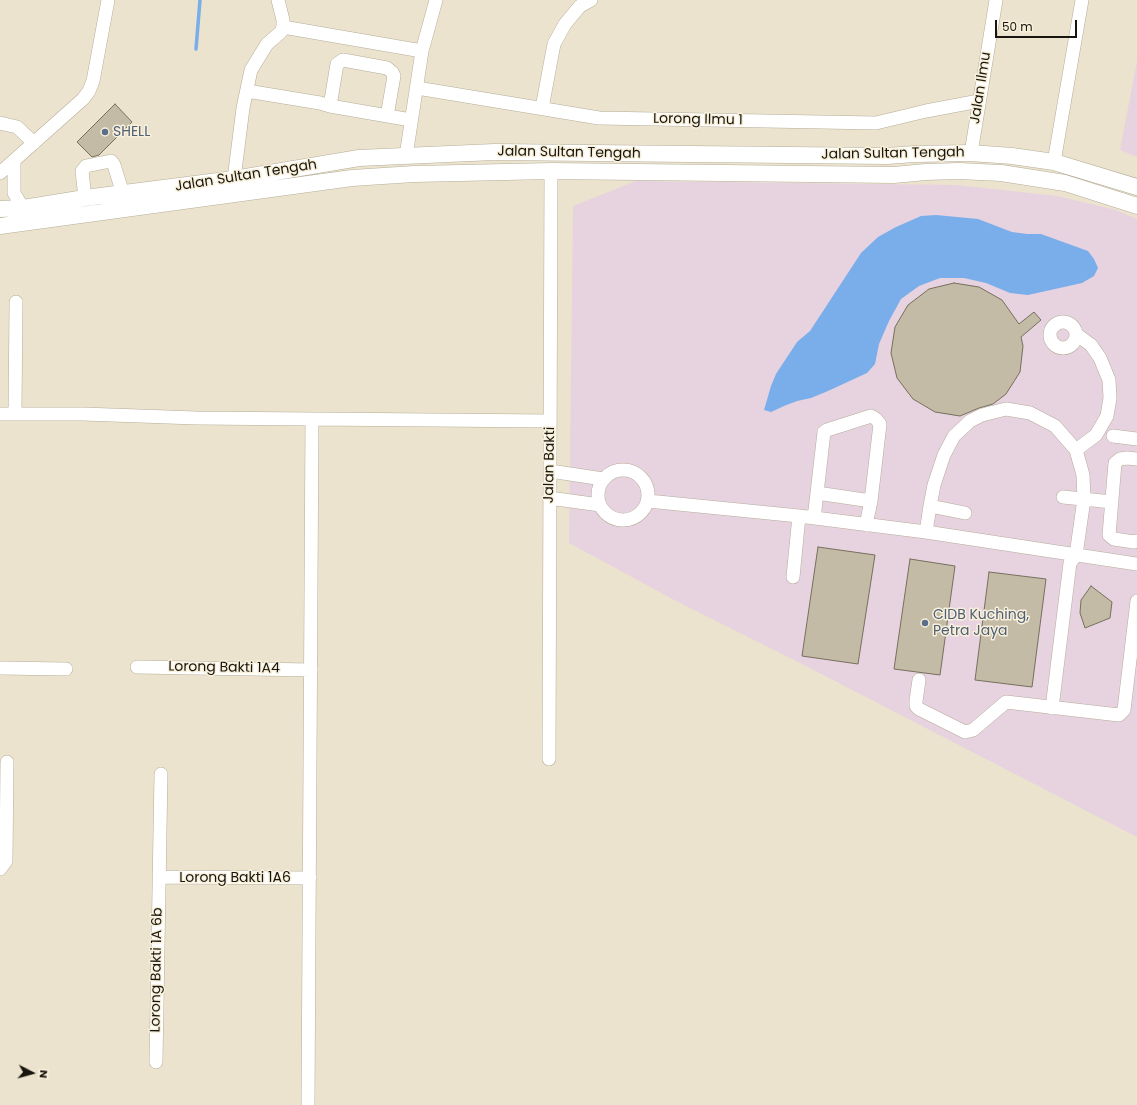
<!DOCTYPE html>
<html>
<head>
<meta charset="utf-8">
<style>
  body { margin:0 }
  #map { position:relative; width:1137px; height:1105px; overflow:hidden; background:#ebe3cd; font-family:Poppins,sans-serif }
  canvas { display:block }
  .north { position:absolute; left:12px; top:1053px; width:40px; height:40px; -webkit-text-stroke:3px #f8f0da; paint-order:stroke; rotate:96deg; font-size:11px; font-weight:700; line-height:16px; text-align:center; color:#18150e }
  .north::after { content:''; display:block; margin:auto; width:14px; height:18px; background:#18150e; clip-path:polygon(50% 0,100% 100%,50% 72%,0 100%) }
  .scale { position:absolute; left:995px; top:20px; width:82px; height:18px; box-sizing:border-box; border:2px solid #18150e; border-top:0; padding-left:5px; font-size:12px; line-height:14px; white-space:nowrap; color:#18150e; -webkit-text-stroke:3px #f8f0da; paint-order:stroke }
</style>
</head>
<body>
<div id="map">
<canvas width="1137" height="1105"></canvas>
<div class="north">N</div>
<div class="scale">50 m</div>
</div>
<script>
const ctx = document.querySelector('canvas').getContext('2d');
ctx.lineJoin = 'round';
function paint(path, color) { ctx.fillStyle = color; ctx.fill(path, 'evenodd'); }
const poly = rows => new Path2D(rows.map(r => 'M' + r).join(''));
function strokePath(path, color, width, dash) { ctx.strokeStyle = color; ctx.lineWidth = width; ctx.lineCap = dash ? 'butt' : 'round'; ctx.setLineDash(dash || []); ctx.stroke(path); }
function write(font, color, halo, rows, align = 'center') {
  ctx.font = font + ' Poppins,sans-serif'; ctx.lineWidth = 3; ctx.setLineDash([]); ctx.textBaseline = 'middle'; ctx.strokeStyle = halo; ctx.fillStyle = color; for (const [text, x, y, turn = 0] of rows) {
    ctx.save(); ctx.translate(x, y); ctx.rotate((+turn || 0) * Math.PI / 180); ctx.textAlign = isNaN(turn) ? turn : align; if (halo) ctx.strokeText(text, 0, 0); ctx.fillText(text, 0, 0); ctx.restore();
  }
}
const education = poly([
  [1137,61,1137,157,1120,150],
  [636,181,957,185,1057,196,1116,210,1137,219,1137,837,800,663,678,602,569,543,573,206]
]);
const water = poly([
  [936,215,978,219,1012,232,1027,234,1041,234,1088,251,1094,259,1098,268,1094,276,1082,283,1028,295,1010,293,986,283,964,278,940,278,919,286,901,299,889,321,879,344,875,364,867,373,828,391,811,398,797,401,784,406,771,412,764,410,771,386,776,374,797,342,810,331,861,253,878,237,896,227,921,216]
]);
const stream = poly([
  [196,49,200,0]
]);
const building = poly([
  [115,104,132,122,99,155,92,157,77,142,115,104],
  [954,283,979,287,1002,300,1019,324,1034,312,1041,320,1021,337,1023,346,1020,372,1006,394,993,404,979,408,960,416,935,412,913,399,897,378,891,353,895,327,908,305,929,289,954,283],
  [818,547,875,555,858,664,802,656,818,547],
  [910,559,955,566,940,675,894,669,910,559],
  [989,572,1046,579,1032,687,975,680,989,572],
  [1091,586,1112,602,1110,618,1085,628,1080,613,1081,600,1091,586]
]);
const minor = poly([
  [283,27,422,51],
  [417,88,599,118,876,123,926,111,979,101],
  [247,91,320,103,330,106,411,120],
  [330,106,337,64,343,60,387,68,392,72,394,76,387,116],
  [542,108,554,44,565,24,580,6,591,0],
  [0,123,17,127,34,143],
  [971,153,996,0],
  [406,156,422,51,436,0],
  [14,162,14,193,23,208],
  [1054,162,1082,0],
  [0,173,83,99,89,91,93,81,108,0],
  [234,179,243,108,251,70,267,44,281,32,283,27,283,20,278,0],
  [85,198,82,171,86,166,111,161,114,165,123,194],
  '1050 335a13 13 0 1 1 26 0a13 13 0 1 1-26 0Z',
  [0,414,83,414,196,418,550,421],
  [15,414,16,302],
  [1113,436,1137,439],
  [1137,459,1127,458,1120,459,1115,463,1109,535,1114,539,1134,542,1137,541],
  '598 495a25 25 0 1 1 50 0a25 25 0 1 1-50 0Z',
  [550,471,603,479],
  [1063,497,1112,502],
  [549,498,600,505],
  [648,501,799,516,926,532,1137,564],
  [930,506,934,485,944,455,954,436,970,421,982,415,1006,409,1030,413,1055,426,1076,450],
  [814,518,817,493],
  [866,525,871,501,817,493,824,432,827,430,871,416,876,419,880,424,871,501],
  [926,532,930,506,965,513],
  [793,577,799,516],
  [137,667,311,670],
  [0,668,66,669],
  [919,680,916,701,916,706,919,709,965,732,973,730,1006,702,1119,715,1124,710,1137,601],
  [1052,708,1070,563,1076,555,1084,499,1083,475,1076,450,1096,435,1107,416,1110,398,1109,380,1100,358,1091,345,1076,334],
  [549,759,551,171],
  [0,869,6,861,7,762],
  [159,877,310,878],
  [156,1062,161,774],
  [308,1105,312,419]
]);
const major = poly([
  [0,209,23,208,85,198,234,179,359,158,494,152,887,156,915,154,971,153,1012,156,1054,162,1137,187],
  [0,226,352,178,414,174,551,171,894,175,926,172,959,171,1001,173,1065,183,1137,206]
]);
const markers = [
  [105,132,4,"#5c6f8a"],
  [925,623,4,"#5c6f8a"]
];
const streetNames = [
  ["Jalan Ilmu",981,88,-81],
  ["Lorong Ilmu 1",698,120,1],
  ["Jalan Sultan Tengah",569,153,1],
  ["Jalan Sultan Tengah",893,154,-1],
  ["Jalan Sultan Tengah",246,176,-9],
  ["Jalan Bakti",550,465,-89],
  ["Lorong Bakti 1A4",224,668,1],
  ["Lorong Bakti 1A6",235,878],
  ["Lorong Bakti 1A 6b",157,970,-89]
];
const serviceNames = [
  ["SHELL",113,132],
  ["CIDB Kuching,",933,615],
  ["Petra Jaya",933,631]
];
paint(education, '#e7d2e0');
paint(water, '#79aeeb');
strokePath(stream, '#79aeeb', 3.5);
paint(building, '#c3bba6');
strokePath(building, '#77705d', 1);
strokePath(minor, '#b5ad98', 14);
strokePath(major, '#b5ad98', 17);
strokePath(minor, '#fff', 13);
strokePath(major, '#fff', 16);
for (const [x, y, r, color] of markers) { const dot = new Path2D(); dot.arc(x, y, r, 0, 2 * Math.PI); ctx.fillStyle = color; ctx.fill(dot); strokePath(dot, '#f8f0da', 1.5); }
write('14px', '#18150e', '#f8f0da', streetNames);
write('14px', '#4e5e75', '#f8f0da', serviceNames, 'left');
</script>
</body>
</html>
